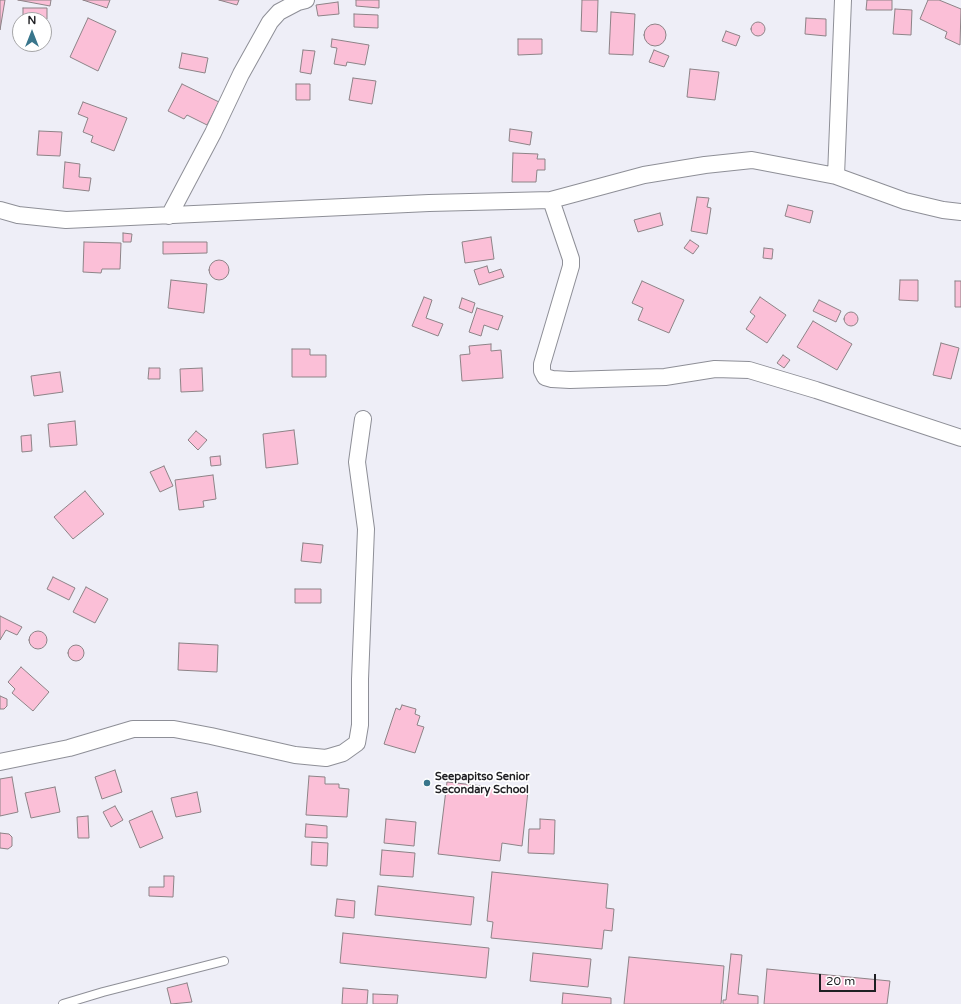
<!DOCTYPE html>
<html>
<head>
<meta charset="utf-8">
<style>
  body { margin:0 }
  #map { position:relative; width:961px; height:1004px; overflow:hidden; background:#eeeef7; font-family:"Varela Round",sans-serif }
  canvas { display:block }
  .north { position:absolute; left:12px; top:12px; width:40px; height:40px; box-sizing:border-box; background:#fff; border:1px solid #a5a5a7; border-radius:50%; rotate:0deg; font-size:11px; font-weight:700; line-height:16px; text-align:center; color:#1f1f23 }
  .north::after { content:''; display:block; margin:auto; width:14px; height:18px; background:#39768c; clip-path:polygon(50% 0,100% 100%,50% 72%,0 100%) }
  .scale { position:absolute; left:819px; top:974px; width:57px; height:18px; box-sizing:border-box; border:2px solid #1f1f23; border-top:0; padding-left:5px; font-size:12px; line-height:14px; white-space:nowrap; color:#1f1f23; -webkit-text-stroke:3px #fff; paint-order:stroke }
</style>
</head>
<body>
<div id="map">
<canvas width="961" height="1004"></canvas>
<div class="north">N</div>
<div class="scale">20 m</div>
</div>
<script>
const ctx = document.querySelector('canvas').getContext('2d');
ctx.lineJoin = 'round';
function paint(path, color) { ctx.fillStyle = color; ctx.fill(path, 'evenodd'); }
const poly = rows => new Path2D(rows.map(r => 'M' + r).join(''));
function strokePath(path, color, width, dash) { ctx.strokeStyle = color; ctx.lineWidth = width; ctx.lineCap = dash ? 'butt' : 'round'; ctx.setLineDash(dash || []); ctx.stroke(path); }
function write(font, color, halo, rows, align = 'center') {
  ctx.font = font + ' "Varela Round",sans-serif'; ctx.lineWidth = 3.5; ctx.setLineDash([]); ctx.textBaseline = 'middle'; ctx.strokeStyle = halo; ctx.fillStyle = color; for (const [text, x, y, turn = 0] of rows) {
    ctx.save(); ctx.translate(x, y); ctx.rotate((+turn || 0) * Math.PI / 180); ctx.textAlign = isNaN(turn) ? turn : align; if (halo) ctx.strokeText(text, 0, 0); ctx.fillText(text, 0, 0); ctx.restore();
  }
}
const building = poly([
  [0,0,5,0,0,30,0,0],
  [18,0,51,0,50,6,18,0],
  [83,0,110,0,107,8,83,0],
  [219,0,239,0,237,5,219,0],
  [356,0,379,0,379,8,356,6,356,0],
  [582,0,598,0,597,32,581,31,582,0],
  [867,0,892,0,892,10,866,10,867,0],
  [928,0,939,0,961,9,960,45,945,38,947,32,920,19,928,0],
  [338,2,339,14,318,16,316,5,338,2],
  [23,8,47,8,47,19,23,20,23,8],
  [895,9,912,10,911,35,893,34,895,9],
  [611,12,635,14,633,55,609,54,611,12],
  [354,14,378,15,378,28,354,27,354,14],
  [88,18,116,31,98,71,70,57,88,18],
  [806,18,826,19,826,36,805,34,806,18],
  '751 29a7 7 0 1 1 14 0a7 7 0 1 1-14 0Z',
  '644 35a11 11 0 1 1 22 0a11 11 0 1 1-22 0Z',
  [726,31,740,36,736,46,722,41,726,31],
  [332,39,369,45,365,65,347,62,346,66,334,64,337,48,331,47,332,39],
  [518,39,542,39,542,54,518,55,518,39],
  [303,50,315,51,311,74,300,72,303,50],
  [654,50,669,56,664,67,649,62,654,50],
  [182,53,208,58,205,73,179,68,182,53],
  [690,69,719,72,715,100,687,97,690,69],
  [353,78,376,81,372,104,349,100,353,78],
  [182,84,219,102,207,125,187,115,184,119,168,111,182,84],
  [296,84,310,84,310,100,296,100,296,84],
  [83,102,127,118,114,151,91,142,93,136,83,132,88,118,78,114,83,102],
  [510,129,532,132,530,145,509,141,510,129],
  [39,131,62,132,60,156,37,155,39,131],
  [513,153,538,154,537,159,545,159,545,170,537,170,536,182,512,182,513,153],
  [65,162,80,164,79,177,91,178,89,191,63,188,65,162],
  [697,197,709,198,707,207,711,208,707,234,691,231,697,197],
  [788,205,813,211,810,223,785,216,788,205],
  [660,213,663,225,638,232,634,220,660,213],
  [123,233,132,234,131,242,123,242,123,233],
  [491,237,494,259,465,263,462,242,491,237],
  [690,240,699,246,693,254,684,248,690,240],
  [84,242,121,243,120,269,102,269,101,273,83,272,84,242],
  [163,242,207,242,207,253,163,254,163,242],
  [764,248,773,249,772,259,763,258,764,248],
  '209 270a10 10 0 1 1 20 0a10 10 0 1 1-20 0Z',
  [487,266,489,273,501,269,504,277,479,285,474,270,487,266],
  [171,280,207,284,204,313,168,308,171,280],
  [900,280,918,280,918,301,899,300,900,280],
  [642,281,684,300,669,333,638,320,643,308,632,303,642,281],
  [955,281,961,281,961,307,955,307,955,281],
  [424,297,432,300,426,318,443,324,438,336,412,326,424,297],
  [760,297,786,315,767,343,746,329,755,316,750,312,760,297],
  [462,298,475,303,472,313,459,308,462,298],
  [819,300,841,311,836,322,813,311,819,300],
  [477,308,503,316,498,330,484,325,481,336,469,332,477,308],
  '844 319a7 7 0 1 1 14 0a7 7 0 1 1-14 0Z',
  [813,321,852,344,837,370,797,347,813,321],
  [941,343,959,348,951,379,933,375,941,343],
  [491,344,491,351,501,350,503,378,462,381,460,355,470,354,469,346,491,344],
  [292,349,310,349,310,355,326,355,326,377,292,377,292,349],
  [783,355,790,360,784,368,777,363,783,355],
  [149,368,160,368,160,379,148,379,149,368],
  [202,368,203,391,181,392,180,369,202,368],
  [60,372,63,392,34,396,31,376,60,372],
  [75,421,77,445,50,447,48,424,75,421],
  [294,430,298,464,266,468,263,434,294,430],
  [196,431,207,440,198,450,188,440,196,431],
  [31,435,32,451,22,452,21,436,31,435],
  [220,456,221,465,211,466,210,457,220,456],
  [164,466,173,486,160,492,150,472,164,466],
  [213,475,216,499,203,501,204,507,179,510,175,480,213,475],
  [85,491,104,514,73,539,54,517,85,491],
  [303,543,323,545,321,563,301,561,303,543],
  [53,577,75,588,69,600,47,589,53,577],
  [86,587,108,599,95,623,73,612,86,587],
  [295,589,321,589,321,603,295,603,295,589],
  [0,616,22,627,17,635,6,630,0,640,0,616],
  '29 640a9 9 0 1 1 18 0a9 9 0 1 1-18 0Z',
  [179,643,218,645,217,672,178,670,179,643],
  '68 653a8 8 0 1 1 16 0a8 8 0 1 1-16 0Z',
  [21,667,49,692,33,711,12,693,15,689,8,682,21,667],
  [0,696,7,699,7,706,4,709,0,709,0,696],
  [402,705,416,709,415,714,420,716,417,725,424,727,415,753,384,744,396,708,400,710,402,705],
  [115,770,122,792,102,799,95,777,115,770],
  [309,776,325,777,325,784,339,784,339,788,349,789,347,817,306,815,309,776],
  [12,777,18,812,0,816,0,779,12,777],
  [447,782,528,791,522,846,502,843,500,861,438,854,447,782],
  [55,787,60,812,31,818,25,793,55,787],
  [197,792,201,812,176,817,171,798,197,792],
  [115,806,123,820,111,827,103,812,115,806],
  [152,811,163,838,140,848,129,821,152,811],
  [88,816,89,838,78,838,77,817,88,816],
  [386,819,416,822,414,846,384,843,386,819],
  [540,819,555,820,554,854,528,853,529,829,540,829,540,819],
  [306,824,327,826,327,838,305,837,306,824],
  [0,833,9,834,12,837,12,846,8,849,0,848,0,833],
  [312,842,328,843,327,866,311,865,312,842],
  [382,850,415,853,413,877,380,875,382,850],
  [492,872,608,884,606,908,614,909,612,931,604,930,602,949,491,938,493,922,487,921,492,872],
  [164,876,174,876,173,897,149,896,149,887,164,887,164,876],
  [378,886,474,897,471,925,375,915,378,886],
  [337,899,355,901,354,918,335,916,337,899],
  [343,933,489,948,486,978,340,963,343,933],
  [533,953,591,959,588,987,530,981,533,953],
  [731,954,742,955,738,994,758,996,758,1004,723,1004,723,1000,726,1000,731,954],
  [629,957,724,966,721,1004,624,1004,629,957],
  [767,969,890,981,887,1004,764,1004,767,969],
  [187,983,192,1002,171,1004,167,988,187,983],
  [343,988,368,990,367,1004,342,1004,343,988],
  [563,993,611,998,611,1004,562,1004,563,993],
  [373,994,398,995,397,1004,373,1004,373,994]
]);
const service = poly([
  [63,1004,103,992,224,961]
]);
const minor = poly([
  [836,176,843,0],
  [551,200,571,259,571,266,542,364,542,371,545,377,552,379,570,380,665,377,715,369,749,370,816,390,961,438],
  [0,210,18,215,66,220,429,203,551,200,644,175,705,165,752,160,836,176,905,201,943,210,961,212],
  [169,216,213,133,241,74,270,22,279,12,298,2,306,0],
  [0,762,69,748,133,729,174,729,211,736,295,755,326,758,343,753,357,743,360,725,360,679,366,529,357,462,363,419]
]);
const markers = [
  [427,783,4,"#39768c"]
];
const poiNames = [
  ["Seepapitso Senior",435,777],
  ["Secondary School",435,790]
];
paint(building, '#fbbfd7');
strokePath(building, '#8d8387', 1);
strokePath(service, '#8e8f97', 10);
strokePath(minor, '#8e8f97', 18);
strokePath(service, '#fff', 8);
strokePath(minor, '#fff', 16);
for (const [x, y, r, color] of markers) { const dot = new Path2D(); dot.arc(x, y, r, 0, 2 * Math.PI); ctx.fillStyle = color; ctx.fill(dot); strokePath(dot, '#fff', 1.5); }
write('bold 11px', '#1f1f23', '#fff', poiNames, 'left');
</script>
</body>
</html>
